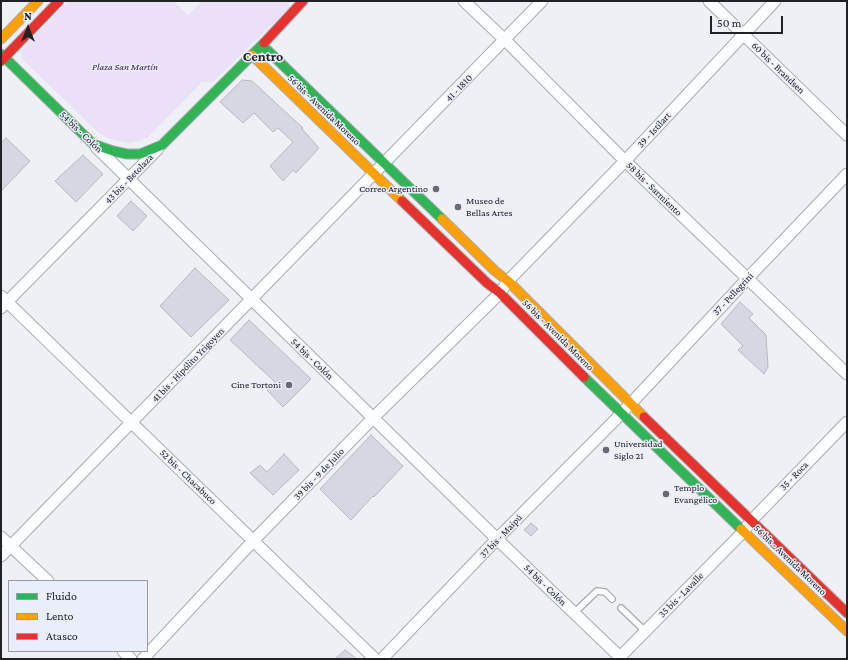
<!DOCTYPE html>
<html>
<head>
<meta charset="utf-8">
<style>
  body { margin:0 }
  #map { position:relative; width:848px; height:660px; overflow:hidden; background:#eef0f6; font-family:"Crimson Pro",serif }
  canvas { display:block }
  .frame { position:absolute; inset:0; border:2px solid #212226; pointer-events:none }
  .legend { position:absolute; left:8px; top:580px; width:140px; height:72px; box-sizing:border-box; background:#eaeefa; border:1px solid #9a9ca5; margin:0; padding:5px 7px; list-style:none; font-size:12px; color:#212226 }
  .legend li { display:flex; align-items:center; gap:8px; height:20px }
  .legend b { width:20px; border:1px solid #9a9ca5 }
  .north { position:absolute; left:8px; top:8px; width:40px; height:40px; -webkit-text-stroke:3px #eaeefa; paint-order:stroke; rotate:0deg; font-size:11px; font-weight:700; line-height:16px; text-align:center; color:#212226 }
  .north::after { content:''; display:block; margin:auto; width:14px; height:18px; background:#212226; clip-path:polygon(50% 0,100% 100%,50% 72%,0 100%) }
  .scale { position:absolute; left:710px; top:16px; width:73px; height:18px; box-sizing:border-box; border:2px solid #212226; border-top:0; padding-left:5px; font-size:12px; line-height:14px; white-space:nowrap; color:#212226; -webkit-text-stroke:3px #eaeefa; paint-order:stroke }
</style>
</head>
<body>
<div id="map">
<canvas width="848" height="660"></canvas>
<div class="frame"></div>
<ul class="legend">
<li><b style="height:5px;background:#30b455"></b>Fluido</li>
<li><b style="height:5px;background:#ff9f0a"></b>Lento</li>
<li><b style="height:5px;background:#e5322d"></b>Atasco</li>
</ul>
<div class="north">N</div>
<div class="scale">50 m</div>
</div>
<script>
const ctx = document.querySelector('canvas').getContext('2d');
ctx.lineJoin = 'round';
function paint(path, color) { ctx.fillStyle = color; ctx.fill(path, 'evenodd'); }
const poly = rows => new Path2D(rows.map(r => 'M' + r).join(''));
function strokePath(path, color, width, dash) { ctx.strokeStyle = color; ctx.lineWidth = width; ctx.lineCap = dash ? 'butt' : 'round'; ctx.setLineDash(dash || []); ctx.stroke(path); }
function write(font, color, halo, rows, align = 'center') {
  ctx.font = font + ' "Crimson Pro",serif'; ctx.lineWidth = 3; ctx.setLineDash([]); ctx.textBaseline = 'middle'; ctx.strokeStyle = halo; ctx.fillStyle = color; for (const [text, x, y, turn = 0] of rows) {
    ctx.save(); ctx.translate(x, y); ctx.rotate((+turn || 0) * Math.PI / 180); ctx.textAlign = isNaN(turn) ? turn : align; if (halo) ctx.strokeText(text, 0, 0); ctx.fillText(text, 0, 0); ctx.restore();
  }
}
const green = poly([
  [68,1,173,1,188,15,202,1,289,1,289,8,213,82,202,82,148,137,140,141,129,143,113,140,99,133,22,59,21,54,24,47]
]);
const building = poly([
  [242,80,252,81,290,116,303,128,302,129,319,148,296,173,293,170,283,181,270,166,293,142,278,128,273,132,254,113,243,123,220,102,242,80],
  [6,138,30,161,1,191,1,143,6,138],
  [83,155,103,174,76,202,55,181,83,155],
  [131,201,147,216,133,231,117,216,131,201],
  [195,268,229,300,191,337,160,306,195,268],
  [740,302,753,314,749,318,766,335,768,367,764,374,738,350,743,346,721,324,740,302],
  [249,320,311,379,283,407,267,390,275,382,230,340,249,320],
  [371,435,403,466,374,497,373,496,351,520,320,489,371,435],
  [284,454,299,470,273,495,250,473,260,465,267,472,284,454],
  [531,523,538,529,531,536,524,530,531,523],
  [345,650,357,659,335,659,345,650]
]);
const lane = poly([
  [621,608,645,631],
  [574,613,597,591,605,592,612,599]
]);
const street = poly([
  [464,1,505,40,625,161,847,374],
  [709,1,847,135],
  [96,147,497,539,622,659],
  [1,296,375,659],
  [1,308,158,149],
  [1,537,48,581],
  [1,556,542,1],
  [123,651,131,659],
  [143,659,254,540,373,418,500,293,508,281,625,161,775,1],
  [382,659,497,539,621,414,748,278,847,174],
  [618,659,744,531,751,521,847,422]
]);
const fast = poly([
  [262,45,442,219],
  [1,54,93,144,113,151,127,154,140,154,162,145,264,43],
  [584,377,741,529]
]);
const slow = poly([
  [1,39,38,1],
  [252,55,402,201],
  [442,219,495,271,508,281,644,417],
  [741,529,847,631]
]);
const jam = poly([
  [264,43,303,1],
  [1,61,59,1],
  [402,201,487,283,500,293,584,377],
  [644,417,847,613]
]);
const markers = [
  [436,189,4,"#696a6f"],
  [458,207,4,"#696a6f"],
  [289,385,4,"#696a6f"],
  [606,450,4,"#696a6f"],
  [666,494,4,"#696a6f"]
];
const parkNames = [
  ["Plaza San Martín",125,67]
];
const streetNames = [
  ["60 bis - Brandsen",778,68,44],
  ["41 - 1810",459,88,-46],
  ["56 bis - Avenida Moreno",324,110,44],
  ["39 - Istilart",654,130,-47],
  ["54 bis - Colón",81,132,44],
  ["43 bis - Betolaza",129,179,-46],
  ["58 bis - Sarmiento",654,189,44],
  ["37 - Pellegrini",733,294,-47],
  ["56 bis - Avenida Moreno",558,335,45],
  ["54 bis - Colón",312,359,44],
  ["41 bis - Hipólito Yrigoyen",188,365,-46],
  ["39 bis - 9 de Julio",319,474,-46],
  ["35 - Roca",794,476,-46],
  ["52 bis - Chacabuco",188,477,44],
  ["37 bis - Maipú",501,536,-46],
  ["56 bis - Avenida Moreno",790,560,44],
  ["54 bis - Colón",545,585,44],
  ["35 bis - Lavalle",681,595,-45]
];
const poiNames = [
  ["Correo Argentino",428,189,"right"],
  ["Museo de",466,201],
  ["Bellas Artes",466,213],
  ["Cine Tortoni",281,385,"right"],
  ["Universidad",614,444],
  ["Siglo 21",614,456],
  ["Templo",674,488],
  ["Evangélico",674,500]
];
const districtNames = [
  ["Centro",263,57]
];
paint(green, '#ecdff8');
paint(building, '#d7d7e3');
strokePath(building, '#b8b9bd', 1);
strokePath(lane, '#aaabb0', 8);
strokePath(street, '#aaabb0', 13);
strokePath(fast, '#aaabb0', 11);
strokePath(slow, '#aaabb0', 11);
strokePath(jam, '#aaabb0', 11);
strokePath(lane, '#fcfdfe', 5.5);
strokePath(street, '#fcfdfe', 11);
strokePath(fast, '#30b455', 9);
strokePath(slow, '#ff9f0a', 9);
strokePath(jam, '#e5322d', 9);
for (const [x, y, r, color] of markers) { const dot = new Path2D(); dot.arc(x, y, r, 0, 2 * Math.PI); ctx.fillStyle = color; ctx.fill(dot); strokePath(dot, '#eaeefa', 1.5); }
write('italic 10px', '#3c154d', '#eaeefa', parkNames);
write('10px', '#212226', '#eaeefa', streetNames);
write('10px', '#212226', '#eaeefa', poiNames, 'left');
write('bold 14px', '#212226', '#eaeefa', districtNames);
</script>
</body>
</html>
